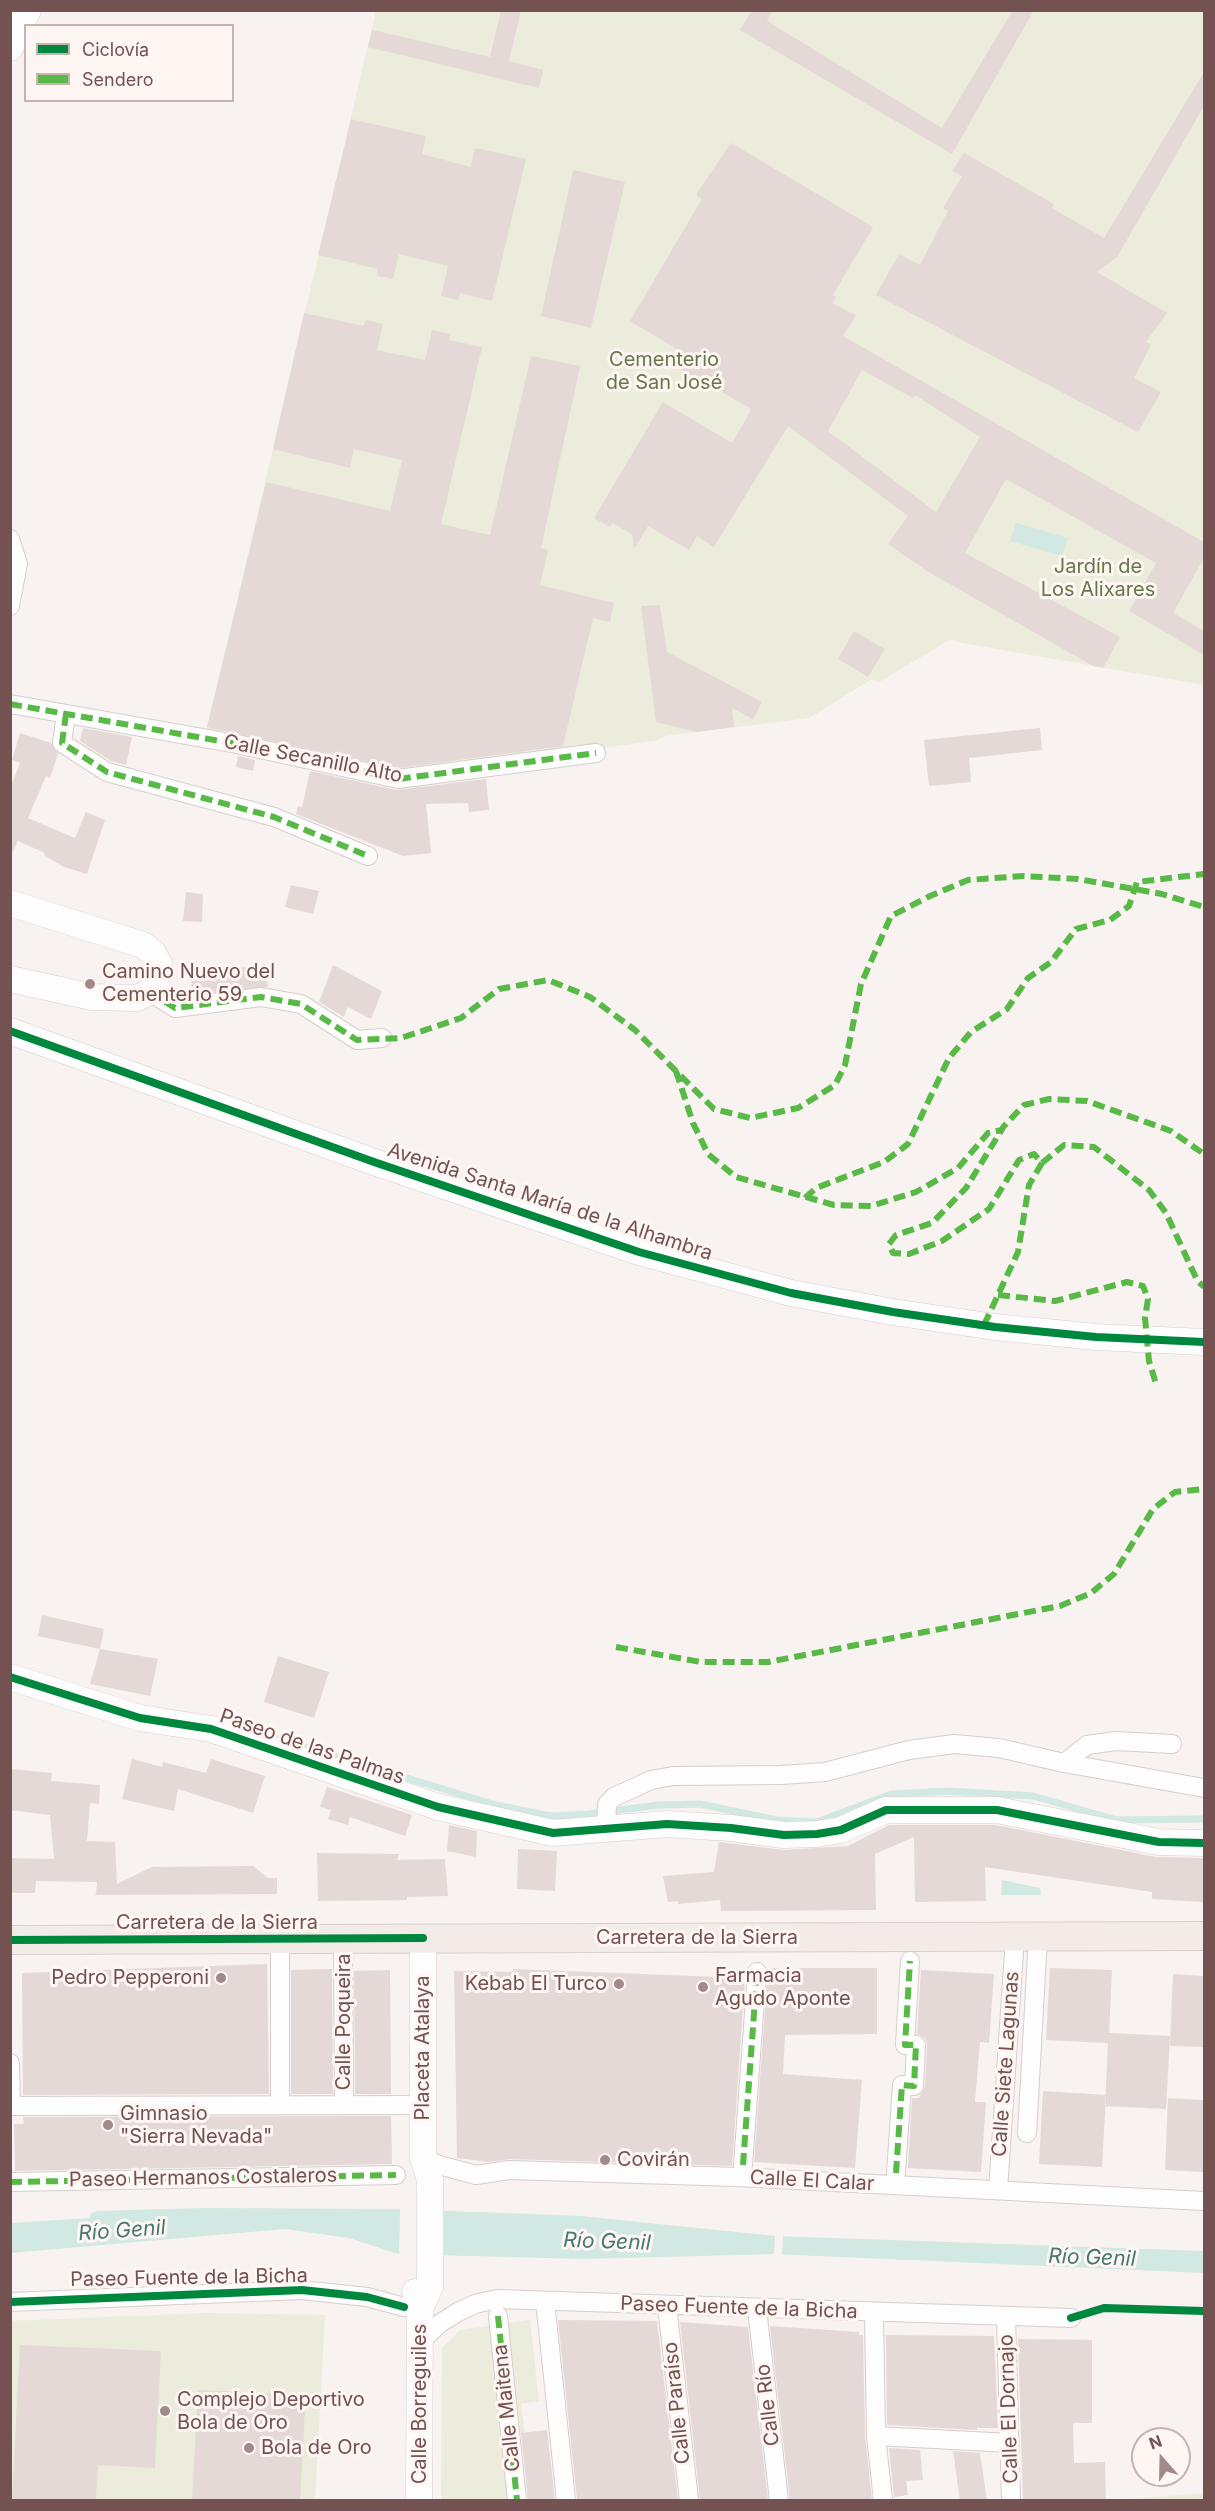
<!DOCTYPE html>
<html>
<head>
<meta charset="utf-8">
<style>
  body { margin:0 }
  #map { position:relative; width:1215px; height:2511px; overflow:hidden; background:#f8f2f0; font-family:Inter,sans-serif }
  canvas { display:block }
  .frame { position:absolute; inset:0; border:12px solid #745251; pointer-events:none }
  .legend { position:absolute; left:24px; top:24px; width:210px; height:78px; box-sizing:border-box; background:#fef6f3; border:2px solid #c7b4b2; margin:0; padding:8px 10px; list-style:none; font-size:18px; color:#745251 }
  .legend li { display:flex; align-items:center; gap:12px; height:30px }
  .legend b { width:30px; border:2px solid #c7b4b2 }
  .north { position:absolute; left:1131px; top:2427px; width:60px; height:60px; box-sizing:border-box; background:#fef6f3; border:2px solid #c7b4b2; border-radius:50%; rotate:340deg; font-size:16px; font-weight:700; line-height:24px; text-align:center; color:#745251 }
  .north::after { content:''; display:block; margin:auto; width:21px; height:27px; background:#a28a89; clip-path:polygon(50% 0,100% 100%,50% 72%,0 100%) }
</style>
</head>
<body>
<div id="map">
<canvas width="1215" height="2511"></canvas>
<div class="frame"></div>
<ul class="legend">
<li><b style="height:8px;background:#00873e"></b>Ciclovía</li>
<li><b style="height:8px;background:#58b947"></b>Sendero</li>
</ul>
<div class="north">N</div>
</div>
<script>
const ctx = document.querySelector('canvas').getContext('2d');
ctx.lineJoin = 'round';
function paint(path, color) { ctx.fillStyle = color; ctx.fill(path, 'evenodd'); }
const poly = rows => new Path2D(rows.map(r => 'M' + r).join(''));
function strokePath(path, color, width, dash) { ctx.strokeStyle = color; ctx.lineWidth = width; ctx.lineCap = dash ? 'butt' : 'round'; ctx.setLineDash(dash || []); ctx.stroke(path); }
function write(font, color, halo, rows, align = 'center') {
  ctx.font = font + ' Inter,sans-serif'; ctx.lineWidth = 6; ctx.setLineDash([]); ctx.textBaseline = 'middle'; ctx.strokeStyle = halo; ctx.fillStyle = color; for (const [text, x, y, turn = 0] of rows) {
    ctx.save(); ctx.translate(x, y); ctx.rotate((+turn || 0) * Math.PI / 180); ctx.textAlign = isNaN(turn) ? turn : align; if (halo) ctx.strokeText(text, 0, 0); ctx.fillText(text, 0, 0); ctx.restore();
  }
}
const green = poly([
  [376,11,1204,11,1204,685,962,643,951,639,879,682,872,679,809,718,665,736,655,741,397,774,207,729],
  [205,2313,325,2315,315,2500,11,2500,10,2321],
  [530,2320,539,2401,521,2404,525,2433,512,2434,518,2500,441,2500,442,2348,460,2330],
  [1204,2493,1204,2500,1120,2500]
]);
const water = poly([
  [1016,523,1068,538,1062,556,1010,541],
  [1002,1880,1040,1888,1041,1895,1001,1895],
  [203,2208,400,2209,581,2216,775,2236,1204,2251,1204,2273,774,2254,585,2259,398,2254,349,2238,285,2229,11,2253,11,2223,90,2218,91,2213,98,2211]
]);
const pier = poly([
  [400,2206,444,2208,444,2258,399,2257],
  [775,2233,783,2233,782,2258,774,2257]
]);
const stream = poly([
  [275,1738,496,1805,551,1816,589,1814,659,1805,700,1804,777,1820,817,1822,891,1794,949,1791,1033,1796,1117,1820,1204,1819]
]);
const building = poly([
  [501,10,521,10,509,61,543,70,539,88,368,47,372,30,490,57],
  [752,10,773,10,767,21,942,128,1013,10,1034,10,952,154,740,30],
  [1204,72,1204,106,1117,257,1097,272,1167,313,1146,342,1151,345,1134,378,1161,392,1138,432,876,295,899,254,920,265,948,211,943,208,962,176,952,171,964,153,1054,204,1052,208,1104,238],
  [351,119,426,136,422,154,471,167,475,148,526,159,492,301,460,293,458,300,441,296,448,266,399,254,393,279,377,276,378,269,318,255],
  [731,143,873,227,833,295,836,297,832,303,856,315,843,336,1204,542,1204,558,1173,613,1204,631,1204,655,1129,611,1156,563,1006,479,965,553,1120,637,1103,668,1093,666,927,571,888,544,908,516,788,426,714,547,697,536,689,550,648,526,634,549,632,534,612,523,610,527,594,518,663,402,732,443,750,412,750,408,682,370,690,357,630,321,702,199,697,196,697,193],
  [862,370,913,398,915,395,980,437,936,512,828,431],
  [573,170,625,182,591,328,541,316],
  [304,313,364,326,366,320,383,324,377,350,425,360,432,330,451,334,449,340,482,347,441,524,490,535,531,356,580,366,541,548,548,550,540,585,614,603,610,622,593,618,563,746,398,768,207,727,266,482,390,511,402,460,354,449,350,468,273,449],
  [660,605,667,652,762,702,753,719,732,708,734,727,697,732,656,722,641,606],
  [854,631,885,649,868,677,838,659],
  [83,728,132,737,126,765,111,761,80,741],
  [1040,728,1042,750,969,758,971,782,929,786,924,740],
  [20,733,51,743,58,754,50,778,46,776,28,818,75,838,86,812,105,820,87,874,64,867,44,855,45,853,18,841,10,858,10,788,20,763,12,760],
  [238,756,255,760,253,771,236,767],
  [310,771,396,790,486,779,489,810,469,812,468,803,426,804,431,853,403,856,296,814,298,806,302,807],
  [291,885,319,891,313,914,285,907],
  [186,892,203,894,202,922,183,921],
  [265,965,268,987,191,995,192,972],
  [333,965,382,991,371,1019,348,1007,344,1017,319,1002],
  [42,1615,104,1629,100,1649,38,1636],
  [100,1649,158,1659,150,1696,90,1684],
  [278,1656,329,1672,314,1718,264,1702],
  [132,1759,162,1767,163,1762,206,1773,211,1759,265,1776,253,1813,178,1789,174,1811,122,1799],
  [10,1769,52,1773,51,1781,100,1785,99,1804,90,1803,87,1841,115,1842,117,1884,152,1867,253,1866,268,1878,277,1878,277,1894,94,1895,96,1894,97,1882,36,1881,35,1893,10,1893,10,1858,54,1859,50,1815,10,1810],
  [327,1787,412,1815,405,1836,350,1817,348,1825,328,1819,331,1810,320,1807],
  [449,1825,477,1831,476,1857,447,1851],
  [889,1825,996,1825,1156,1857,1204,1858,1204,1902,1152,1899,1152,1892,985,1867,986,1901,915,1902,914,1837,875,1854,876,1910,721,1911,720,1900,678,1904,678,1901,668,1902,663,1876,714,1872,719,1842,784,1850,848,1846],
  [518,1849,557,1851,555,1891,517,1889],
  [317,1853,399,1854,397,1860,445,1859,448,1896,407,1897,407,1900,318,1901],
  [267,1964,269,2094,23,2095,22,1973],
  [768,1968,877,1968,877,2034,785,2035,783,2074,862,2080,855,2168,754,2162],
  [1050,1968,1112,1970,1109,2033,1170,2036,1166,2109,1105,2106,1108,2043,1046,2040],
  [332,1969,333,2094,291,2094,291,1970],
  [513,1969,745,1978,732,2166,509,2159,490,2162,457,2158,454,1971,513,1972],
  [390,1970,391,2094,355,2094,354,1971],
  [921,1970,994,1974,989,2043,980,2042,975,2102,986,2102,981,2172,908,2168,912,2098,919,2098,925,2087,927,2045,926,2039,917,2034],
  [1173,1974,1204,1976,1204,2047,1170,2046],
  [1043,2091,1106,2095,1102,2167,1039,2164],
  [1168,2098,1204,2100,1204,2172,1165,2170],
  [391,2116,392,2164,15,2171,14,2124,24,2124,23,2117],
  [558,2320,657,2321,678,2500,577,2500],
  [680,2322,748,2327,768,2500,700,2500],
  [770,2326,859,2332,859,2335,863,2335,865,2436,872,2500,790,2500],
  [886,2335,994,2336,998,2428,977,2428,977,2430,887,2425],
  [1018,2339,1092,2340,1092,2423,1073,2423,1074,2463,1105,2462,1106,2500,1023,2500],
  [20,2345,161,2351,155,2468,98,2465,96,2500,12,2500],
  [198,2390,306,2395,300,2500,192,2500],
  [547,2430,555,2500,528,2500,521,2433],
  [889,2448,920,2450,923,2480,906,2481,908,2495,894,2497],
  [953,2451,980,2453,987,2500,960,2500]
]);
const street = poly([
  [10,539,18,564,10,606],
  [10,704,237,744,398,779,596,753],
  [66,714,62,743,107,772,274,817,368,856],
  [150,992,175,1008,261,997,301,1004,357,1040,382,1038],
  [1064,1763,1087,1745,1116,1741,1172,1744],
  [606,1829,607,1804,614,1797,651,1780,673,1776,781,1775,825,1772,909,1750,954,1744,999,1748,1064,1763,1204,1788],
  [280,1939,280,2105],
  [343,1939,344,2105],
  [10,2063,11,2106],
  [10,2106,423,2105],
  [1027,2133,1038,1937],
  [423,2158,439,2165,476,2175,509,2170,737,2177,1204,2201],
  [743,2165,757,1972],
  [896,2173,902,2085,914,2086,916,2045,905,2045,910,1961],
  [10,2182,396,2175],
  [998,2190,1015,1937],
  [545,2301,566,2500],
  [10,2302,302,2290,367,2297,404,2307],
  [667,2306,689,2500],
  [757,2309,779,2500],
  [874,2313,876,2436,883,2500],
  [498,2316,517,2500],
  [1006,2318,1011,2500],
  [420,2342,439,2324,458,2312,475,2304,497,2299,1071,2318],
  [876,2436,1010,2443]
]);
const secondary = poly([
  [10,48,28,10],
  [10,903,143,945,153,953,159,964,157,981,150,992,137,998,92,997,10,979],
  [10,1031,374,1162,639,1252,791,1293,893,1312,995,1327,1096,1337,1204,1342],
  [10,1677,140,1718,211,1729,438,1807,553,1833,667,1824,731,1828,784,1835,817,1834,841,1830,886,1810,997,1810,1159,1842,1204,1843],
  [415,2292,420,2308,419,2500],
  [420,2308,430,2287,430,2180,423,2158,423,1938]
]);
const primary = poly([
  [10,1940,1204,1936]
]);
const quiet = poly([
  [10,704,237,744,398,779,596,753],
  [66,714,62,743,107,772,274,817,368,856],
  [150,992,175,1008,261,997,301,1004,357,1040,401,1038,461,1018,499,989,548,980,590,997,635,1030,714,1109,750,1118,798,1108,835,1085,845,1065,861,984,891,916,930,896,968,880,1023,876,1078,879,1162,894,1204,907],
  [676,1071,693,1123,708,1154,736,1177,834,1205,871,1206,916,1192,958,1168,988,1133,1002,1130],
  [1042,1163,1064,1145,1094,1147,1149,1190,1166,1213,1197,1280,1204,1287],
  [805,1198,816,1188,884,1162,908,1144,949,1058,971,1032,1007,1009,1028,978,1051,962,1076,929,1110,920,1129,906,1137,882,1204,874],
  [998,1295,1055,1301,1127,1282,1143,1286,1148,1299,1145,1318,1149,1361,1157,1387],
  [984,1325,1018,1252,1029,1185,1042,1163,1034,1154,1019,1160,989,1209,942,1241,909,1254,893,1253,889,1244,896,1235,932,1223,966,1188,1004,1126,1024,1105,1049,1099,1087,1101,1171,1131,1204,1154],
  [616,1647,701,1662,768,1662,1060,1606,1091,1593,1114,1574,1153,1509,1175,1492,1204,1489],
  [743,2165,757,1972],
  [896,2173,902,2085,914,2086,916,2045,905,2045,910,1961],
  [10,2182,396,2175],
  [498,2316,517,2500]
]);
const cycleway = poly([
  [10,1031,374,1162,639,1252,791,1293,893,1312,995,1327,1096,1337,1204,1342],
  [10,1677,140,1718,211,1729,438,1807,553,1833,667,1824,731,1828,784,1835,817,1834,841,1830,886,1810,997,1810,1159,1842,1204,1843],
  [10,1940,423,1938],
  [10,2302,302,2290,367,2297,404,2307],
  [1071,2318,1104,2308,1204,2311]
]);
const markers = [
  [90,984,6,"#a28a89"],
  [221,1978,6,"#a28a89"],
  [619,1984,6,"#a28a89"],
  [703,1987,6,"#a28a89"],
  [108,2125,6,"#a28a89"],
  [605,2160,6,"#a28a89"],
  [165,2411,6,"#a28a89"],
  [249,2448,6,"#a28a89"]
];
const parkNames = [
  ["Cementerio",664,360],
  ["de San José",664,383],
  ["Jardín de",1098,567],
  ["Los Alixares",1098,590]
];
const streetNames = [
  ["Calle Secanillo Alto",313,759,11],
  ["Avenida Santa María de la Alhambra",550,1202,18],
  ["Paseo de las Palmas",312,1747,19],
  ["Carretera de la Sierra",217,1923],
  ["Carretera de la Sierra",697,1938],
  ["Calle Poqueira",344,2022,-90],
  ["Placeta Atalaya",423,2048,-90],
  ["Calle Siete Lagunas",1006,2064,-86],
  ["Paseo Hermanos Costaleros",203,2178,-1],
  ["Calle El Calar",812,2181,3],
  ["Paseo Fuente de la Bicha",189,2278,-1],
  ["Paseo Fuente de la Bicha",739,2308,2],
  ["Calle Paraíso",677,2403,-96],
  ["Calle Borreguiles",420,2404,-90],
  ["Calle Río",768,2405,-97],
  ["Calle Maitena",507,2408,-96],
  ["Calle El Dornajo",1009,2409,-92]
];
const poiNames = [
  ["Camino Nuevo del",102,972],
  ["Cementerio 59",102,995],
  ["Farmacia",715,1976],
  ["Agudo Aponte",715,1999],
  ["Pedro Pepperoni",209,1978,"right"],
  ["Kebab El Turco",607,1984,"right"],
  ["Gimnasio",120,2114],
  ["\"Sierra Nevada\"",120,2137],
  ["Covirán",617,2160],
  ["Complejo Deportivo",177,2400],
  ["Bola de Oro",177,2423],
  ["Bola de Oro",261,2448]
];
const waterNames = [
  ["Río Genil",122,2231,-4],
  ["Río Genil",607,2242,2],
  ["Río Genil",1092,2258,2]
];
paint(green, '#ebecdc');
paint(water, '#d2e8e3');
paint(pier, '#f8f2f0');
strokePath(stream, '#d2e8e3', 7);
paint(building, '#e4d9d7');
strokePath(street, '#d7cecc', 20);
strokePath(secondary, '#d9cecd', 27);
strokePath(primary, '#d9cecd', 30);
strokePath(street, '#fefdfd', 18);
strokePath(secondary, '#fefdfd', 26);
strokePath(primary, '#f2ebe8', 28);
strokePath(quiet, '#58b947', 6, [12, 6]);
strokePath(cycleway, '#00873e', 8);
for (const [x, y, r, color] of markers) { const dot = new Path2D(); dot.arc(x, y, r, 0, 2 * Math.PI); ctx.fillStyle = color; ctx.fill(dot); strokePath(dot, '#fef6f3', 2); }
write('20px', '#66784a', '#fef6f3', parkNames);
write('20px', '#745251', '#fef6f3', streetNames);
write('20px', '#745251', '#fef6f3', poiNames, 'left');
write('italic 21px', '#467870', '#fef6f3', waterNames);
</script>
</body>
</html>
